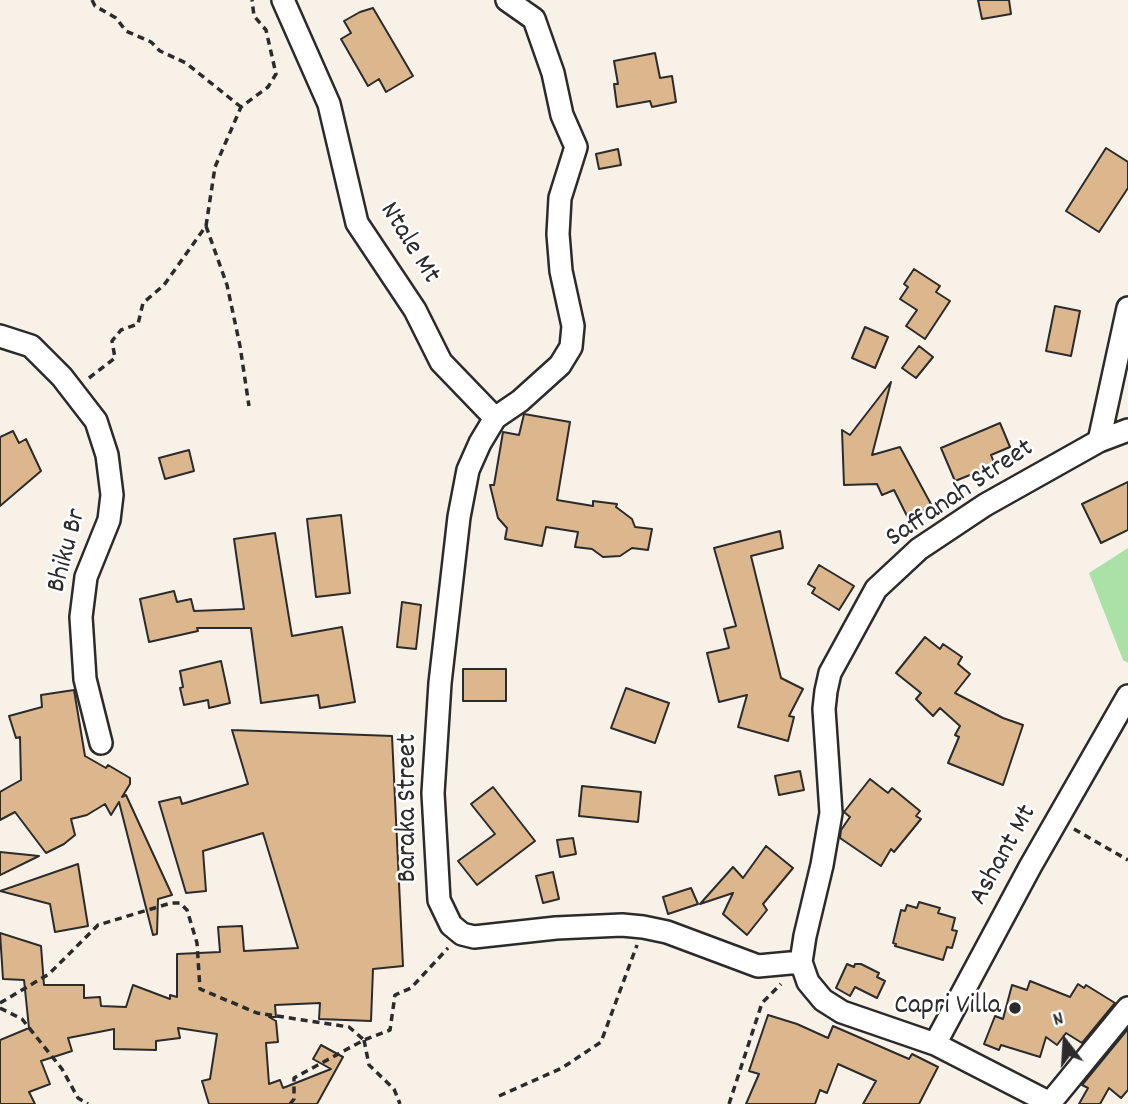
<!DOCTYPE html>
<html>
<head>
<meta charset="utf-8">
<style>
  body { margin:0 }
  #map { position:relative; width:1128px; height:1104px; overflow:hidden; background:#f8f1e8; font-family:Dekko,sans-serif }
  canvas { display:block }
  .north { position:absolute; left:1030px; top:1006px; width:70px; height:70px; -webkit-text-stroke:5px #fff; paint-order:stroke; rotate:343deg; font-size:19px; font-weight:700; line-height:28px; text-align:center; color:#2b2b2b }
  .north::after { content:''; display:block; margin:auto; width:24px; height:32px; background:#2b2b2b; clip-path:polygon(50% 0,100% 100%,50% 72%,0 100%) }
</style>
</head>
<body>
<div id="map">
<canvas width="1128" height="1104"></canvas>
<div class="north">N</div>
</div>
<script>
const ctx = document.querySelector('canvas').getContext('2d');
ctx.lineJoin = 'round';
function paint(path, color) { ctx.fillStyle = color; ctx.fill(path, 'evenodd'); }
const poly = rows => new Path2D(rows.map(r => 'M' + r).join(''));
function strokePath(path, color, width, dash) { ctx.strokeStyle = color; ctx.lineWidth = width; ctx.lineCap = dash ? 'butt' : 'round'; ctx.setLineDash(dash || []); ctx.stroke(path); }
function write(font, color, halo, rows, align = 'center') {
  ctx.font = font + ' Dekko,sans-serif'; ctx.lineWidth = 5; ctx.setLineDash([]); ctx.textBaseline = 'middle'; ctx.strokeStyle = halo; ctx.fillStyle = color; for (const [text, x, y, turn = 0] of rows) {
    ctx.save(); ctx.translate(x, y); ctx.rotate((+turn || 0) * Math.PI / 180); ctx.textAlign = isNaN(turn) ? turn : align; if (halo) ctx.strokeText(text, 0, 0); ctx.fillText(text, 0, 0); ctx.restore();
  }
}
const green = poly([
  [1128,548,1128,663,1123,660,1089,573]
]);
const building = poly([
  [978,0,1009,0,1011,14,982,19,978,0],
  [373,8,413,76,386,92,379,79,368,86,341,39,351,33,344,21,360,12,373,8],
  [655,53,660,78,672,76,676,102,652,107,650,101,617,107,614,84,618,84,614,61,655,53],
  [1106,148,1128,162,1128,188,1099,232,1066,211,1106,148],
  [618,149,621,165,599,169,596,154,618,149],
  [914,269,940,286,936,292,950,301,925,339,906,326,917,310,900,299,908,287,904,284,914,269],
  [1055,306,1080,311,1071,356,1046,351,1055,306],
  [865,327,888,337,875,368,852,358,865,327],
  [919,346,933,357,916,378,902,368,919,346],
  [891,382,872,455,900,447,932,506,908,518,894,490,882,495,877,484,844,485,842,430,850,435,891,382],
  [524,414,570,422,557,500,593,506,593,501,617,504,616,507,632,519,635,527,652,529,648,550,632,548,620,556,603,557,592,549,575,547,578,532,546,527,542,546,505,539,507,528,498,518,490,485,494,485,503,432,519,435,524,414],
  [1000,423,1010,447,991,455,995,465,955,481,941,448,1000,423],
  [13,431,19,443,26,439,41,471,0,506,0,437,13,431],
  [189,450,194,471,165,479,159,458,189,450],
  [1128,482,1128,530,1101,543,1082,504,1128,482],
  [341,515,350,593,316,597,307,519,341,515],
  [780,531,783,548,751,556,781,678,803,689,789,716,794,717,788,741,738,727,747,695,719,702,707,653,729,648,724,629,736,626,714,548,780,531],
  [275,533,292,636,342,627,355,702,320,708,318,695,261,703,251,628,197,628,198,631,149,642,140,599,174,591,177,602,191,599,194,611,244,609,234,539,275,533],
  [819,565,854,586,839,610,812,593,815,588,808,584,819,565],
  [402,602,421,605,416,649,397,647,402,602],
  [925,637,940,649,943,644,962,657,958,664,970,674,955,693,1003,718,1023,725,1003,785,948,763,959,737,955,735,960,726,940,708,933,716,916,699,921,693,896,673,925,637],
  [221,661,230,703,209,708,208,700,184,705,180,688,183,687,180,671,221,661],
  [463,669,506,669,506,701,463,701,463,669],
  [626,688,669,703,655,743,611,728,626,688],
  [74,690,85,756,106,768,108,765,130,778,130,784,122,797,126,795,172,895,158,899,157,934,153,935,119,802,111,815,105,804,87,815,71,819,75,835,64,844,46,853,15,812,0,820,0,792,21,780,20,737,16,738,9,716,42,707,41,695,74,690],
  [232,730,392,736,403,966,373,969,371,1021,319,1019,320,1003,275,1005,276,1017,269,1017,276,1021,278,1042,266,1043,269,1084,280,1080,283,1088,331,1069,313,1059,321,1045,343,1057,317,1104,209,1104,202,1081,210,1079,217,1034,178,1028,180,1038,156,1041,156,1050,114,1049,114,1029,68,1038,72,1051,41,1061,50,1084,29,1092,35,1104,0,1104,0,1040,29,1028,24,980,3,979,0,933,41,946,44,985,84,985,84,998,100,997,101,1006,126,1007,133,985,170,999,170,995,177,997,177,954,220,952,218,927,242,926,244,951,298,948,263,833,203,851,206,891,186,893,159,802,180,797,182,804,248,784,232,730],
  [800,771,804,790,779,795,775,776,800,771],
  [870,779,888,793,892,788,920,811,916,816,921,819,894,852,891,849,881,866,840,838,841,830,850,817,844,812,870,779],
  [582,786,641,792,638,822,579,816,582,786],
  [493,787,535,841,477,885,458,861,495,834,471,804,493,787],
  [573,838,576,854,560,857,557,840,573,838],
  [766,846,793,868,763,904,767,910,747,935,723,914,733,893,700,904,733,867,743,878,766,846],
  [0,852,39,856,0,875,0,852],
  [78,864,88,926,55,932,50,904,0,891,78,864],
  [553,872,559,899,543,903,536,876,553,872],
  [691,888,698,904,668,914,663,897,691,888],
  [919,902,940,908,938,913,955,918,952,930,957,931,952,948,947,947,943,960,895,946,896,944,893,943,901,910,905,911,907,905,917,908,919,902],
  [847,964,854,967,855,964,861,964,879,973,877,977,885,981,877,998,855,987,850,996,836,988,847,964],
  [1030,981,1070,997,1078,984,1084,988,1086,985,1115,1003,1082,1043,1066,1033,1057,1045,1046,1037,1040,1057,1001,1045,999,1050,984,1044,995,1016,1003,1019,1012,985,1027,990,1030,981],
  [768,1015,797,1024,828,1038,833,1026,909,1059,912,1054,938,1067,919,1104,863,1104,876,1081,838,1064,827,1093,820,1090,815,1104,746,1104,759,1074,749,1071,768,1015],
  [1128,1029,1128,1090,1121,1098,1109,1088,1100,1104,1079,1104,1088,1088,1082,1085,1128,1029]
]);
const path = poly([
  [92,0,95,6,116,18,126,31,151,42,160,51,186,63,241,107],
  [206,226,227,285,240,346,249,406],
  [89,378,115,358,112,341,121,330,138,324,143,303,164,285,206,226,215,167,241,107,268,87,276,74,266,30,254,16,252,0],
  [1074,829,1128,860],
  [0,1003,49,974,98,925,171,903,180,903,187,910,197,943,200,989,257,1013,349,1027,364,1040],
  [0,1008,22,1019,62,1069,78,1098,88,1104],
  [364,1040,369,1065,394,1089,400,1104],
  [499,1096,562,1068,601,1042,637,945],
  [290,1104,294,1099,294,1078,364,1040,390,1030,395,995,411,988,448,948],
  [729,1104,762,1003,781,984]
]);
const street = poly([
  [283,0,329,104,357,223,415,310,441,362,495,418],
  [507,0,534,19,553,73,562,115,576,147,560,198,558,234,561,271,573,326,571,347,560,365,520,401,495,418,480,443,468,470,459,517,440,683,433,793,439,900,451,925,462,934,474,937,556,928,622,925,643,927,667,932,758,966,801,962],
  [0,336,31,346,62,377,96,421,107,455,112,495,109,520,86,577,81,617,85,679,101,743],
  [1099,441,1128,308],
  [935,1044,1030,867,1128,696],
  [1050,1103,1128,1008],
  [1052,1104,935,1044,842,1012,823,1000,808,982,801,962,805,936,822,865,831,813,824,709,826,691,830,673,876,589,919,549,985,505,1099,441,1128,430]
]);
const markers = [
  [1015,1008,7,"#2b2b2b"]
];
const streetNames = [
  ["Ntale Mt",408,244,58],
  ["Saffanah Street",961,495,-34],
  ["Bhiku Br",69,551,-75],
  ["Baraka Street",410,808,-90],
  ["Ashant Mt",1005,856,-61]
];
const poiNames = [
  ["Capri Villa",1001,1008]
];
paint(green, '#a9e1a6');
paint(building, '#dcb78d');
strokePath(building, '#2b2b2b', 2);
strokePath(street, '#2b2b2b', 26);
strokePath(path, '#2b2b2b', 3.5, [7, 5]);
strokePath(street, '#fff', 21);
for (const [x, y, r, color] of markers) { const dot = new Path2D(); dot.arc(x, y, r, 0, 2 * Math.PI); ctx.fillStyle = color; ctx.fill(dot); strokePath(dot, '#fff', 2.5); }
write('28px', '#2b2b2b', '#fff', streetNames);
write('28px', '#2b2b2b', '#fff', poiNames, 'right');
</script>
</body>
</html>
